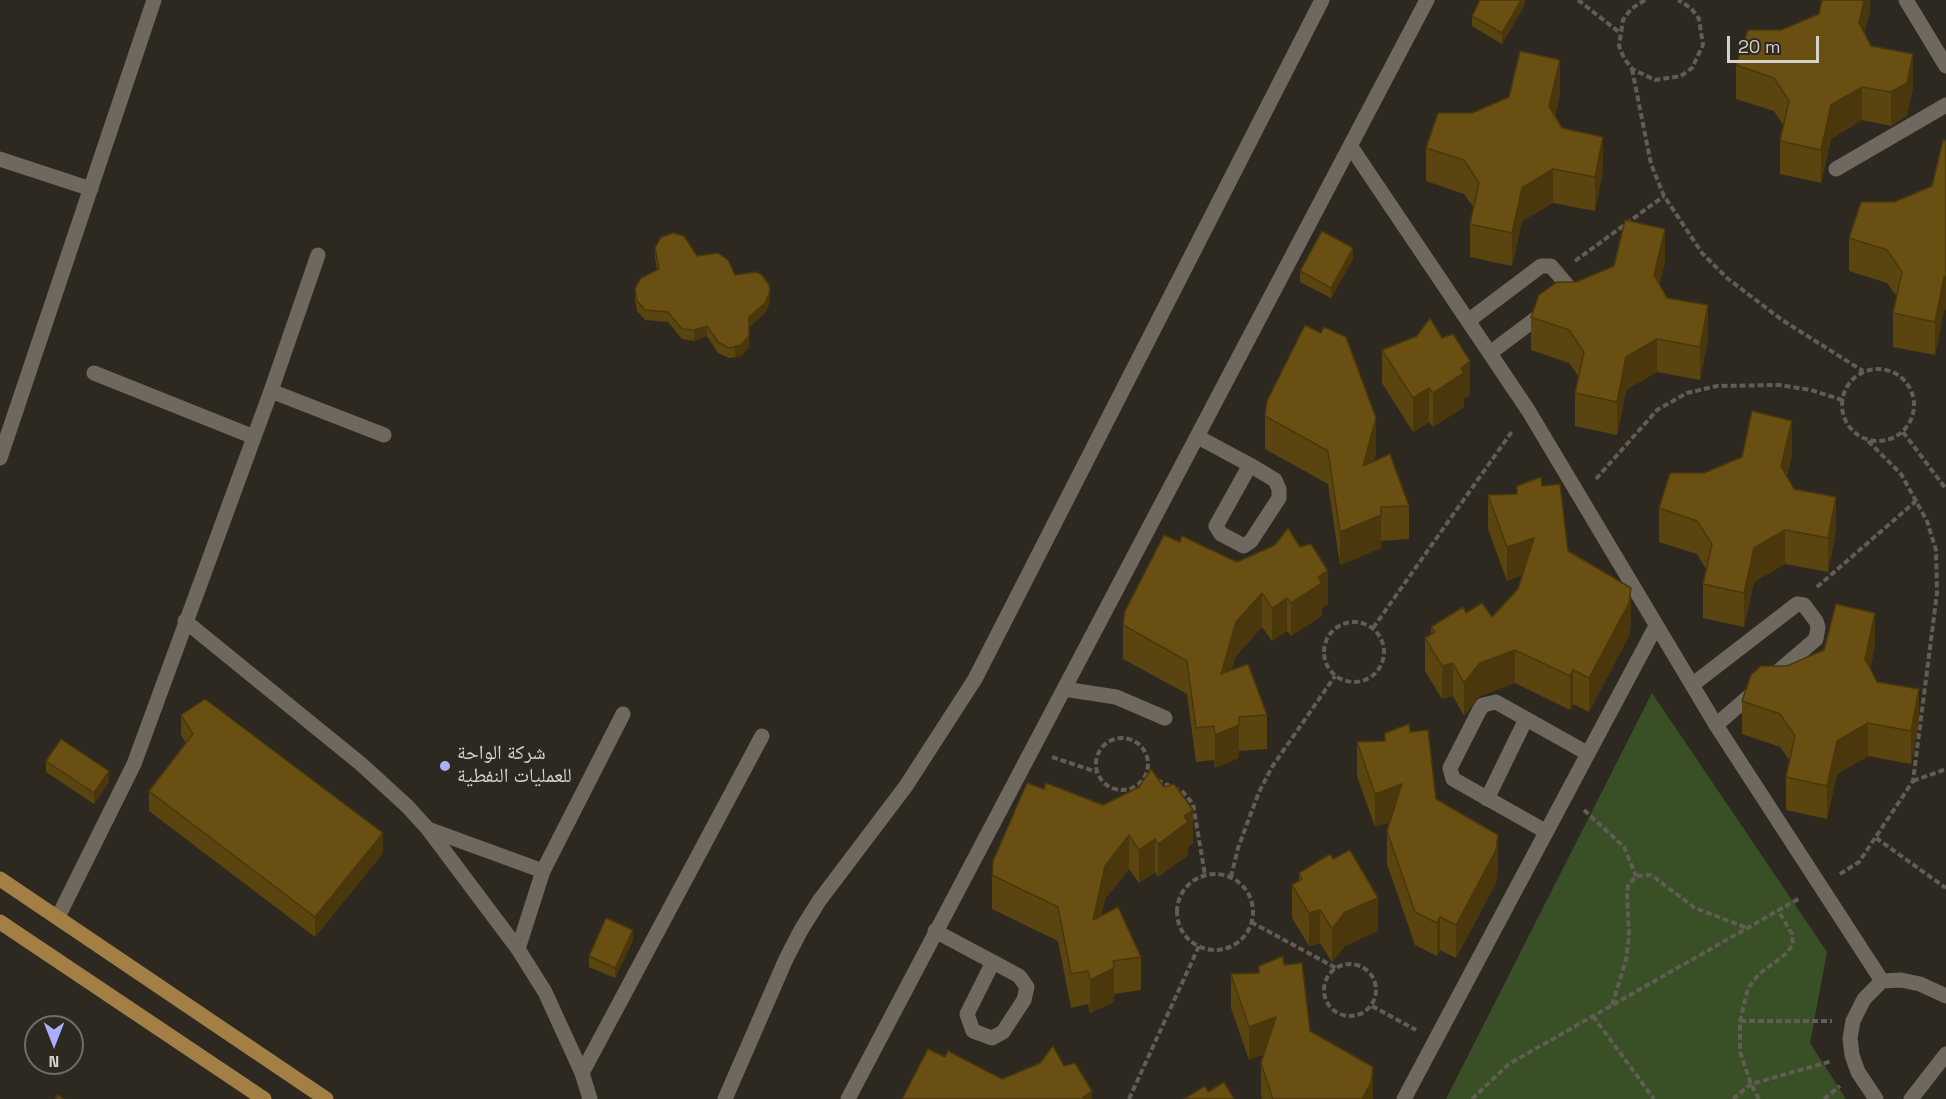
<!DOCTYPE html>
<html>
<head>
<meta charset="utf-8">
<style>
  body { margin:0 }
  #map { position:relative; width:1946px; height:1099px; overflow:hidden; background:#2e2920; font-family:"Space Grotesk",sans-serif }
  canvas { display:block }
  .north { position:absolute; left:24px; top:1015px; width:60px; height:60px; box-sizing:border-box; background:#2e2920; border:2px solid #716d65; border-radius:50%; rotate:180deg; font-size:16px; font-weight:700; line-height:24px; text-align:center; color:#d5d2cc }
  .north::after { content:''; display:block; margin:auto; width:21px; height:27px; background:#abaffb; clip-path:polygon(50% 0,100% 100%,50% 72%,0 100%) }
  .scale { position:absolute; left:1727px; top:36px; width:92px; height:27px; box-sizing:border-box; border:3px solid #d5d2cc; border-top:0; padding-left:8px; font-size:18px; line-height:21px; white-space:nowrap; color:#d5d2cc; -webkit-text-stroke:4px #2e2920; paint-order:stroke }
</style>
</head>
<body>
<div id="map">
<canvas width="1946" height="1099"></canvas>
<div class="north">N</div>
<div class="scale">20 m</div>
</div>
<script>
const ctx = document.querySelector('canvas').getContext('2d');
ctx.lineJoin = 'round';
function paint(path, color) { ctx.fillStyle = color; ctx.fill(path, 'evenodd'); }
const poly = rows => new Path2D(rows.map(r => 'M' + r).join(''));
function strokePath(path, color, width, dash) { ctx.strokeStyle = color; ctx.lineWidth = width; ctx.lineCap = dash ? 'butt' : 'round'; ctx.setLineDash(dash || []); ctx.stroke(path); }
function write(font, color, halo, rows, align = 'center') {
  ctx.font = font + ' "Space Grotesk","Noto Naskh Arabic",sans-serif'; ctx.lineWidth = 6; ctx.setLineDash([]); ctx.textBaseline = 'middle'; ctx.strokeStyle = halo; ctx.fillStyle = color; for (const [text, x, y, turn = 0] of rows) {
    ctx.save(); ctx.translate(x, y); ctx.rotate((+turn || 0) * Math.PI / 180); ctx.textAlign = isNaN(turn) ? turn : align; if (halo) ctx.strokeText(text, 0, 0); ctx.fillText(text, 0, 0); ctx.restore();
  }
}
const green = poly([
  [1652,693,1827,952,1810,1043,1846,1099,1446,1099]
]);
const path = poly([
  [1578,0,1619,32],
  [1645,0,1631,9,1623,20,1619,46,1624,58,1632,69,1655,80,1681,76,1692,68,1703,45,1699,19,1691,8,1678,0],
  [1632,69,1651,164,1664,196,1702,253,1727,278,1782,320,1863,371],
  [1575,261,1664,196],
  '1842 405a36 36 0 1 1 72 0a36 36 0 1 1-72 0Z',
  [1903,432,1946,489],
  [1596,479,1657,410,1687,393,1717,386,1779,385,1811,390,1842,400],
  [1817,587,1916,501],
  '1324 652a30 30 0 1 1 60 0a30 30 0 1 1-60 0Z',
  [1373,628,1513,430],
  '1096 764a26 26 0 1 1 52 0a26 26 0 1 1-52 0Z',
  [1052,757,1097,772],
  [1157,780,1183,792,1193,804,1205,875],
  [1913,781,1946,769],
  [1584,810,1624,847,1636,876],
  [1876,838,1946,888],
  [1840,874,1859,862,1913,781,1937,593,1936,550,1927,521,1901,474,1867,440],
  '1177 912a38 38 0 1 1 76 0a38 38 0 1 1-76 0Z',
  [1231,877,1238,848,1259,792,1272,767,1335,676],
  [1251,922,1336,968],
  '1324 990a26 26 0 1 1 52 0a26 26 0 1 1-52 0Z',
  [1612,1005,1626,960,1629,936,1627,893,1628,886,1636,876,1651,875,1695,908,1747,928],
  [1372,1006,1416,1030],
  [1593,1016,1654,1099],
  [1740,1021,1832,1021],
  [1129,1099,1199,946],
  [1472,1099,1509,1064,1800,898],
  [1733,1099,1751,1084,1832,1061],
  [1759,1099,1751,1084,1740,1052,1740,1021,1748,988,1759,974,1787,953,1793,944,1792,934,1778,910],
  [1824,1099,1840,1086]
]);
const minor = poly([
  [1906,0,1946,66],
  [1351,147,1528,410,1716,725,1882,981],
  [0,159,91,189],
  [1836,169,1946,105],
  [1468,321,1541,266,1551,266,1567,285,1568,290,1562,299,1490,353],
  [94,373,254,437],
  [271,391,384,435],
  [1198,437,1250,465],
  [0,458,154,0],
  [1250,465,1275,480,1279,489,1279,498,1251,541,1244,546,1221,534,1216,526,1250,465],
  [185,621,361,764,407,806,428,829,518,949,545,992,582,1073,590,1099],
  [1692,685,1797,604,1804,605,1816,621,1818,627,1816,639,1716,725],
  [1064,689,1116,697,1165,718],
  [1487,799,1526,719],
  [428,829,543,871],
  [1545,831,1453,779,1450,768,1479,711,1483,705,1496,702,1587,753],
  [58,917,134,764,271,391,318,255],
  [935,931,993,962],
  [518,949,543,871,623,714],
  [993,962,1019,976,1027,987,1024,1000,1003,1032,992,1038,973,1031,967,1014,993,962],
  [582,1073,762,736],
  [725,1099,786,959,801,930,819,901,906,786,975,679,1322,0],
  [848,1099,1427,0],
  [1404,1099,1656,626],
  [1876,1099,1858,1072,1852,1055,1850,1038,1853,1021,1864,999,1882,981,1901,980,1920,984,1946,996],
  [1911,1099,1946,1054]
]);
const major = poly([
  [0,879,326,1099],
  [0,922,264,1099]
]);
const wall = poly([
  [1525,0,1525,4,1502,44,1472,26,1472,16],
  [1870,0,1870,11,1864,33,1871,46,1913,87,1907,116,1891,126,1862,120,1831,139,1821,183,1780,174,1780,141,1784,126,1774,111,1736,99,1736,65,1781,30],
  [1560,93,1555,116,1562,128,1603,170,1595,211,1553,203,1522,221,1512,266,1470,257,1470,224,1474,208,1464,194,1426,181,1426,148,1472,113],
  [1946,141,1946,309,1944,310,1935,355,1893,347,1893,313,1897,297,1887,283,1849,271,1849,238,1894,202,1932,186],
  [655,248,697,256,735,275,770,302,765,313,749,327,749,347,741,356,729,358,718,353,707,336,694,341,682,339,668,322,645,320,637,311,635,299,635,289,657,270,655,258],
  [1353,259,1331,298,1300,282,1300,271],
  [1665,262,1659,285,1667,298,1708,339,1700,380,1657,372,1626,390,1617,435,1575,426,1575,393,1579,377,1569,363,1531,350,1531,317,1576,282],
  [1382,350,1470,395,1464,398,1464,407,1433,427,1429,422,1413,432,1382,383],
  [1265,416,1376,452,1374,461,1409,506,1409,539,1381,541,1381,548,1340,565,1328,484,1265,449],
  [1792,454,1787,476,1794,489,1836,530,1828,572,1785,564,1754,582,1744,627,1703,618,1703,584,1706,569,1697,554,1659,542,1659,508,1704,473],
  [1542,486,1568,551,1631,622,1629,636,1589,712,1573,704,1570,710,1515,683,1480,696,1464,716,1453,696,1442,699,1425,671,1425,638,1431,634,1431,627,1466,613,1492,617,1518,589,1522,575,1507,581,1488,529,1488,495,1517,494],
  [1180,542,1237,562,1328,604,1322,608,1322,616,1291,636,1287,631,1272,641,1262,627,1236,656,1232,670,1267,715,1267,749,1239,751,1239,758,1215,768,1214,760,1196,762,1187,694,1123,659,1123,625],
  [1875,646,1870,669,1877,682,1919,723,1911,764,1868,756,1837,774,1827,819,1786,810,1786,777,1790,761,1780,747,1742,734,1742,701,1787,666],
  [181,715,383,853,315,937,149,811,149,791,186,743,181,735],
  [1410,732,1436,799,1498,869,1496,883,1456,958,1440,950,1437,956,1415,945,1387,864,1387,831,1390,822,1375,827,1357,776,1357,742,1385,741],
  [46,761,109,781,94,804,46,772],
  [1164,787,1193,843,1188,847,1188,855,1158,877,1155,872,1139,883,1129,869,1105,899,1101,916,1141,957,1141,990,1114,994,1114,1002,1090,1013,1088,1004,1071,1008,1058,941,992,909,992,875,1044,789,1103,805],
  [1299,873,1378,931,1345,946,1332,962,1320,943,1309,946,1292,918,1292,885,1299,881],
  [633,940,615,978,589,967,589,956],
  [1284,965,1310,1031,1373,1099,1262,1099,1261,1096,1261,1063,1264,1054,1249,1060,1231,1008,1231,974,1259,973]
]);
const shadedWall = poly([
  [1521,0,1525,0,1525,4,1502,44,1502,33],
  [1864,0,1870,0,1870,11,1859,57,1859,23],
  [1913,54,1913,87,1907,116,1891,126,1891,92],
  [1560,60,1560,93,1549,139,1549,106],
  [1862,87,1862,120,1831,139,1821,183,1821,150,1831,105],
  [1603,137,1603,170,1595,211,1595,177],
  [1553,169,1553,203,1522,221,1512,266,1512,233,1522,188],
  [1665,229,1665,262,1654,308,1654,275],
  [1353,248,1353,259,1331,298,1331,288],
  [1946,276,1946,309,1944,310,1935,355,1935,322,1944,277],
  [770,291,770,302,765,313,749,327,749,317],
  [1708,305,1708,339,1700,380,1700,347],
  [707,326,707,336,694,341,694,330],
  [749,336,749,347,741,356,735,358,735,347],
  [1657,339,1657,372,1626,390,1617,435,1617,402,1626,357],
  [1470,361,1470,395,1464,398,1464,407,1433,427,1433,393,1461,368],
  [1429,388,1429,422,1413,432,1413,398],
  [1376,418,1376,452,1363,499,1363,466],
  [1792,421,1792,454,1781,499,1781,466],
  [1836,497,1836,530,1828,572,1828,538],
  [1381,515,1381,548,1340,565,1340,532],
  [1785,530,1785,564,1754,582,1744,627,1744,593,1754,548],
  [1534,538,1534,571,1507,581,1507,547],
  [1328,571,1328,604,1322,608,1322,616,1291,636,1291,603,1318,577],
  [1631,588,1631,622,1629,636,1589,712,1589,678],
  [1262,593,1262,627,1236,656,1221,707,1221,674,1236,622],
  [1287,598,1287,631,1272,641,1272,608],
  [1875,613,1875,646,1865,692,1865,659],
  [1515,650,1515,683,1480,696,1464,716,1464,683,1480,663],
  [1453,663,1453,696,1442,699,1442,666],
  [1573,670,1573,704,1570,710,1570,676],
  [1919,689,1919,723,1911,764,1911,731],
  [1868,723,1868,756,1837,774,1827,819,1827,786,1837,741],
  [1239,725,1239,758,1215,768,1215,735],
  [109,771,109,781,94,804,94,793],
  [1402,784,1402,817,1375,827,1375,794],
  [1193,810,1193,843,1188,847,1188,855,1158,877,1158,844,1184,816],
  [383,833,383,853,315,937,315,917],
  [1129,835,1129,869,1105,899,1093,954,1093,920,1105,866],
  [1498,835,1498,869,1496,883,1456,958,1456,925],
  [1155,839,1155,872,1139,883,1139,850],
  [1378,898,1378,931,1345,946,1332,962,1332,929,1345,912],
  [1320,910,1320,943,1309,946,1309,913],
  [1440,917,1440,950,1437,956,1437,923],
  [633,930,633,940,615,978,615,968],
  [1114,968,1114,1002,1090,1013,1090,980],
  [1276,1017,1276,1050,1249,1060,1249,1027],
  [1373,1067,1373,1099,1362,1099],
  [1092,1091,1092,1099,1083,1099,1083,1097]
]);
const building = poly([
  [1480,0,1521,0,1502,33,1472,16,1480,0],
  [1822,0,1864,0,1859,23,1871,46,1913,54,1907,83,1891,92,1862,87,1831,105,1821,150,1780,141,1789,101,1774,78,1736,65,1748,30,1781,30,1819,14,1822,0],
  [1520,51,1560,60,1549,106,1562,128,1603,137,1595,177,1553,169,1522,188,1512,233,1470,224,1479,183,1464,160,1426,148,1438,113,1472,113,1509,97,1520,51],
  [1943,140,1946,141,1946,276,1944,277,1935,322,1893,313,1902,272,1887,250,1849,238,1861,202,1894,202,1932,186,1943,140],
  [1625,220,1665,229,1654,275,1667,298,1708,305,1700,347,1657,339,1626,357,1617,402,1575,393,1584,352,1569,330,1531,317,1539,295,1557,282,1576,282,1614,266,1625,220],
  [1322,231,1353,248,1331,288,1300,271,1322,231],
  [673,233,684,236,697,256,718,253,728,260,735,275,756,272,762,275,769,285,770,291,765,303,749,317,749,336,741,345,729,348,718,342,707,326,694,330,682,329,668,312,645,310,637,301,635,289,641,278,659,269,655,248,661,237,673,233],
  [1430,318,1442,338,1453,334,1470,361,1461,368,1464,373,1433,393,1429,388,1413,398,1382,350,1417,336,1430,318],
  [1305,325,1321,333,1324,327,1346,337,1376,418,1363,466,1390,454,1409,506,1381,507,1381,515,1340,532,1328,451,1265,416,1267,401,1305,325],
  [1752,411,1792,421,1781,466,1794,489,1836,497,1828,538,1785,530,1754,548,1744,593,1703,584,1712,544,1697,521,1659,508,1670,473,1704,473,1742,457,1752,411],
  [1541,477,1542,486,1560,484,1568,551,1631,588,1629,603,1589,678,1573,670,1570,676,1515,650,1480,663,1464,683,1453,663,1442,666,1425,638,1435,632,1431,627,1463,607,1466,613,1482,603,1492,617,1518,589,1534,538,1507,547,1488,495,1517,494,1517,486,1541,477],
  [1288,528,1300,547,1311,544,1328,571,1318,577,1322,583,1291,603,1287,598,1272,608,1262,593,1236,622,1221,674,1248,664,1267,715,1239,717,1239,725,1215,735,1214,726,1196,728,1187,661,1123,625,1125,611,1164,535,1180,542,1182,536,1237,562,1275,545,1288,528],
  [1836,604,1875,613,1865,659,1877,682,1919,689,1911,731,1868,723,1837,741,1827,786,1786,777,1795,736,1780,714,1742,701,1751,675,1761,666,1787,666,1824,650,1836,604],
  [205,699,383,833,315,917,149,791,193,734,181,715,205,699],
  [1409,724,1410,732,1428,730,1436,799,1498,835,1496,850,1456,925,1440,917,1437,923,1415,912,1387,831,1402,784,1375,794,1357,742,1385,741,1385,733,1409,724],
  [61,739,109,771,94,793,46,761,61,739],
  [1151,769,1164,787,1174,784,1193,810,1184,816,1188,822,1158,844,1155,839,1139,850,1129,835,1105,866,1093,920,1118,907,1141,957,1113,961,1114,968,1090,980,1088,971,1071,974,1058,907,992,875,993,861,1027,783,1044,789,1046,783,1103,805,1139,787,1151,769],
  [1350,850,1378,898,1345,912,1332,929,1320,910,1309,913,1292,885,1302,879,1299,873,1330,854,1333,859,1350,850],
  [606,918,633,930,615,968,589,956,606,918],
  [1283,956,1284,965,1302,963,1310,1031,1373,1067,1371,1082,1362,1099,1273,1099,1261,1063,1276,1017,1249,1027,1231,974,1259,973,1259,966,1283,956],
  [1053,1046,1064,1066,1075,1063,1092,1091,1083,1097,1084,1099,902,1099,928,1049,945,1057,948,1051,1002,1079,1040,1063,1053,1046],
  [1224,1082,1234,1099,1184,1099,1205,1086,1208,1092,1224,1082],
  [58,1095,64,1099,55,1099,58,1095]
]);
const markers = [
  [445,766,6,"#abaffb"]
];
const poiNames = [
  ["شركة الواحة",457,754],
  ["للعمليات النفطية",457,777]
];
paint(green, '#394f25');
strokePath(path, '#615c54', 4, [6, 3]);
strokePath(minor, '#6e685e', 15);
strokePath(major, '#a37e45', 15);
paint(wall, '#5a440f');
paint(shadedWall, '#4a370c');
paint(building, '#694f11');
strokePath(building, '#4a370c', 1.5);
for (const [x, y, r, color] of markers) { const dot = new Path2D(); dot.arc(x, y, r, 0, 2 * Math.PI); ctx.fillStyle = color; ctx.fill(dot); strokePath(dot, '#2e2920', 2); }
write('20px', '#d5d2cc', '#2e2920', poiNames, 'left');
</script>
</body>
</html>
